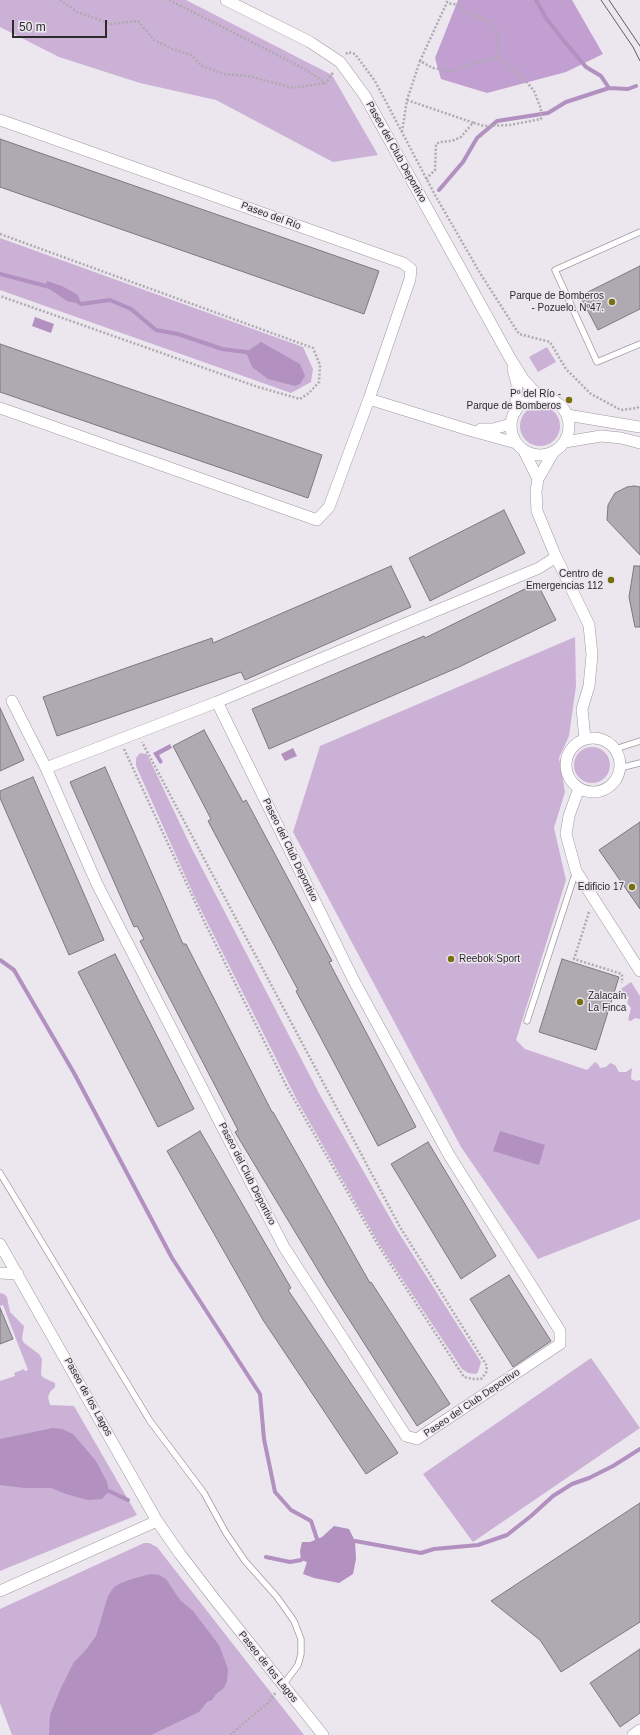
<!DOCTYPE html>
<html>
<head>
<meta charset="utf-8">
<style>
  body { margin:0 }
  #map { position:relative; width:640px; height:1735px; overflow:hidden; background:#ece6ee; font-family:Arial,sans-serif }
  canvas { display:block }
  .scale { position:absolute; left:12px; top:20px; width:95px; height:18px; box-sizing:border-box; border:2px solid #2d2b2d; border-top:0; padding-left:5px; font-size:12px; line-height:14px; white-space:nowrap; color:#2d2b2d; -webkit-text-stroke:3px #ece6ee; paint-order:stroke }
</style>
</head>
<body>
<div id="map">
<canvas width="640" height="1735"></canvas>
<div class="scale">50 m</div>
</div>
<script>
const ctx = document.querySelector('canvas').getContext('2d');
ctx.lineJoin = 'round';
function paint(path, color) { ctx.fillStyle = color; ctx.fill(path, 'evenodd'); }
const poly = rows => new Path2D(rows.map(r => 'M' + r).join(''));
function strokePath(path, color, width, dash) { ctx.strokeStyle = color; ctx.lineWidth = width; ctx.lineCap = dash ? 'butt' : 'round'; ctx.setLineDash(dash || []); ctx.stroke(path); }
function write(font, color, halo, rows, align = 'center') {
  ctx.font = font + ' Arial,sans-serif'; ctx.lineWidth = 3; ctx.setLineDash([]); ctx.textBaseline = 'middle'; ctx.strokeStyle = halo; ctx.fillStyle = color; for (const [text, x, y, turn = 0] of rows) {
    ctx.save(); ctx.translate(x, y); ctx.rotate((+turn || 0) * Math.PI / 180); ctx.textAlign = isNaN(turn) ? turn : align; if (halo) ctx.strokeText(text, 0, 0); ctx.fillText(text, 0, 0); ctx.restore();
  }
}
const green = poly([
  [0,0,186,0,332,75,378,155,333,162,216,100,140,83,59,57,0,27],
  [0,238,303,347,313,369,311,382,291,393,0,290],
  [547,347,556,362,538,372,529,357],
  '520 426a20 20 0 1 1 40 0a20 20 0 1 1-40 0Z',
  [575,637,576,686,569,736,559,758,565,792,554,828,566,880,516,1040,525,1049,587,1070,595,1062,598,1064,600,1068,606,1067,610,1063,615,1065,619,1072,626,1072,632,1068,631,1079,636,1081,640,1080,640,1219,538,1259,461,1147,293,832,320,746],
  '574 765a18 18 0 1 1 36 0a18 18 0 1 1-36 0Z',
  [140,753,147,754,192,849,321,1097,397,1230,481,1362,478,1372,476,1374,468,1373,462,1369,379,1244,297,1100,196,900,136,766,136,758],
  [631,982,640,996,640,1019,635,1018,631,1021,628,1020,631,1008,627,1003,629,997,625,995,621,989],
  [0,1293,4,1294,7,1297,10,1312,24,1326,22,1339,24,1343,39,1354,42,1359,41,1375,44,1378,55,1383,55,1387,50,1392,48,1397,50,1405,74,1406,137,1515,0,1571,0,1381,15,1376,14,1373,24,1369,25,1371,28,1370,3,1305,0,1306],
  [591,1358,640,1428,473,1542,423,1474],
  [144,1543,149,1543,157,1547,304,1735,12,1735,0,1703,0,1609]
]);
const forest = poly([
  [458,0,572,0,603,54,566,72,487,93,441,79,435,58]
]);
const water = poly([
  [47,281,62,286,78,295,81,304,67,301,45,286],
  [35,317,54,324,51,333,32,326],
  [261,342,300,364,305,376,300,384,295,386,268,379,252,367,246,352],
  [170,744,172,748,159,755,163,762,160,764,153,753],
  [293,748,297,756,285,761,281,754],
  [500,1131,545,1145,539,1165,493,1151],
  [53,1428,62,1429,73,1434,96,1461,107,1482,109,1491,102,1499,88,1500,66,1494,51,1488,24,1488,0,1485,0,1439],
  [334,1526,349,1529,355,1541,356,1559,353,1574,339,1583,314,1578,303,1574,307,1562,301,1560,300,1551,302,1542,310,1542,322,1537],
  [151,1574,159,1575,166,1579,180,1600,193,1611,219,1645,228,1669,227,1681,224,1688,216,1694,212,1700,207,1702,199,1712,151,1735,49,1735,50,1715,60,1690,74,1662,85,1651,96,1636,108,1596,114,1587,121,1583,135,1578]
]);
const stream = poly([
  [536,0,546,18,564,41,586,67,601,76,609,88,628,89,636,86],
  [439,190,463,162,477,138,497,121,548,113,566,102,609,88],
  [0,274,50,287],
  [77,301,81,304,110,300,131,309,156,330,178,334,222,349,246,352],
  [0,960,14,970,74,1073,172,1258,260,1394,264,1439,275,1492,291,1510,311,1521,317,1539],
  [109,1491,128,1500],
  [355,1541,421,1553,434,1549,478,1545,507,1535,531,1516,553,1496,572,1484,589,1478,613,1466,640,1449],
  [266,1557,290,1562,301,1560]
]);
const building = poly([
  [0,139,379,271,364,314,0,187,0,139],
  [640,266,640,309,598,330,580,296,640,266],
  [0,344,322,455,308,498,0,392,0,344],
  [634,486,640,487,640,555,607,520,608,505,615,493,627,487,634,486],
  [504,510,525,553,430,601,409,558,504,510],
  [391,566,411,607,245,680,241,672,57,736,43,697,212,638,213,643,391,566],
  [634,566,640,566,640,627,635,627,629,597,634,566],
  [537,583,556,620,459,667,269,749,252,709,424,636,425,638,537,583],
  [0,708,24,760,0,771,0,708],
  [204,730,243,802,246,800,332,961,329,962,416,1127,378,1146,296,991,298,990,208,821,211,819,173,746,204,730],
  [105,767,183,944,186,944,272,1112,273,1112,370,1283,371,1282,450,1404,417,1426,327,1285,235,1132,238,1130,140,941,144,939,137,926,134,927,70,782,105,767],
  [33,777,104,940,69,955,0,798,0,791,33,777],
  [640,822,640,909,599,850,640,822],
  [115,954,194,1109,158,1127,78,972,115,954],
  [562,959,619,977,596,1050,539,1032,562,959],
  [200,1131,291,1288,288,1290,398,1453,366,1474,263,1320,167,1151,200,1131],
  [428,1142,496,1256,461,1279,391,1164,428,1142],
  [509,1275,551,1341,513,1367,470,1299,509,1275],
  [0,1308,13,1339,0,1344,0,1308],
  [640,1503,640,1622,561,1672,540,1640,491,1601,640,1503],
  [640,1649,640,1713,620,1727,590,1683,640,1649]
]);
const path = poly([
  [60,0,77,12,111,24,138,21,154,40,172,49,191,55,202,66,224,74,248,76,293,88,325,83],
  [169,0,303,68,326,83,334,71],
  [346,54,348,52,355,54,375,81,435,195,480,273,519,334,550,342,566,369,591,394,621,410,637,408,640,406],
  [420,61,448,0],
  [407,100,474,123],
  [402,132,407,100,420,61,433,68,451,71,489,59,499,58],
  [426,179,435,170,436,144,440,142,452,141,461,137,471,125,474,123,484,126,510,125,541,119,541,109,534,91,525,80,499,58,496,31,490,22,463,11,459,5,447,3],
  [0,234,313,348,320,365,319,382,309,393,300,399,258,387,0,296],
  [124,749,204,921,287,1087,378,1245,464,1377,473,1379,481,1379,486,1373,487,1366,400,1227,142,742],
  [589,912,574,959,622,974,622,983],
  [230,1735,269,1702,276,1692]
]);
const service = poly([
  [640,232,555,270,597,362,640,344],
  [615,749,640,741],
  [620,768,640,763],
  [527,1021,576,871],
  [0,1173,150,1421,204,1493,226,1533,245,1561,277,1597,294,1621,301,1639,301,1654,298,1665,283,1685]
]);
const minor = poly([
  [226,0,310,42,340,62,365,96,510,358,523,379,539,397],
  [0,120,403,263,411,269,410,279,369,399,329,507,317,520,0,408],
  [513,369,517,384,515,412],
  '511 426a29 29 0 1 1 58 0a29 29 0 1 1-58 0Z',
  [369,399,469,430,516,443],
  [567,415,640,427],
  [481,429,493,429,511,424],
  [565,442,601,436,621,438,640,443],
  [524,451,538,479],
  [553,453,538,479,536,491,537,511,556,557,589,625,592,655,589,686,582,709,585,739],
  [12,701,46,768,97,884,284,1247,406,1436,417,1439,560,1344,560,1331,449,1155,354,981,217,702],
  '566 765a27 27 0 1 1 54 0a27 27 0 1 1-54 0Z',
  [46,768,217,702,539,568,556,557],
  [579,788,569,816,566,834,576,871,640,971],
  [0,1244,157,1521,180,1554,216,1601,323,1735],
  [0,1273,18,1274],
  [0,1591,157,1521],
  [633,1735,640,1730]
]);
const tram = poly([
  [601,0,633,47,640,61],
  [609,0,640,46]
]);
const markers = [
  [612,302,4,"#757010"],
  [569,400,4,"#757010"],
  [611,580,4,"#757010"],
  [632,887,4,"#757010"],
  [451,959,4,"#757010"],
  [580,1002,4,"#757010"]
];
const streetNames = [
  ["Paseo del Club Deportivo",396,152,61],
  ["Paseo del Río",271,216,20],
  ["Paseo del Club Deportivo",290,850,64],
  ["Paseo del Club Deportivo",247,1174,63],
  ["Paseo de los Lagos",88,1397,61],
  ["Paseo del Club Deportivo",472,1403,-34],
  ["Paseo de los Lagos",268,1667,51]
];
const poiNames = [
  ["Parque de Bomberos",604,296],
  ["- Pozuelo. Nº47.",604,308],
  ["Pº del Río -",561,394],
  ["Parque de Bomberos",561,406],
  ["Centro de",603,574],
  ["Emergencias 112",603,586],
  ["Edificio 17",624,887],
  ["Reebok Sport",459,959,"left"],
  ["Zalacaín",588,996,"left"],
  ["La Finca",588,1008,"left"]
];
paint(green, '#cbb1d6');
paint(forest, '#c19fd0');
paint(water, '#b290c0');
strokePath(stream, '#b290c0', 4);
paint(building, '#afaab1');
strokePath(building, '#7d787f', 1);
strokePath(service, '#9e99a1', 7);
strokePath(minor, '#9e99a1', 12);
strokePath(path, '#afaab0', 2.5, [2, 2]);
strokePath(service, '#fff', 5.5);
strokePath(minor, '#fff', 11);
strokePath(tram, '#5f5c60', 1);
for (const [x, y, r, color] of markers) { const dot = new Path2D(); dot.arc(x, y, r, 0, 2 * Math.PI); ctx.fillStyle = color; ctx.fill(dot); strokePath(dot, '#ece6ee', 1.5); }
write('10px', '#2d2b2d', '#ece6ee', streetNames);
write('10px', '#2d2b2d', '#ece6ee', poiNames, 'right');
</script>
</body>
</html>
